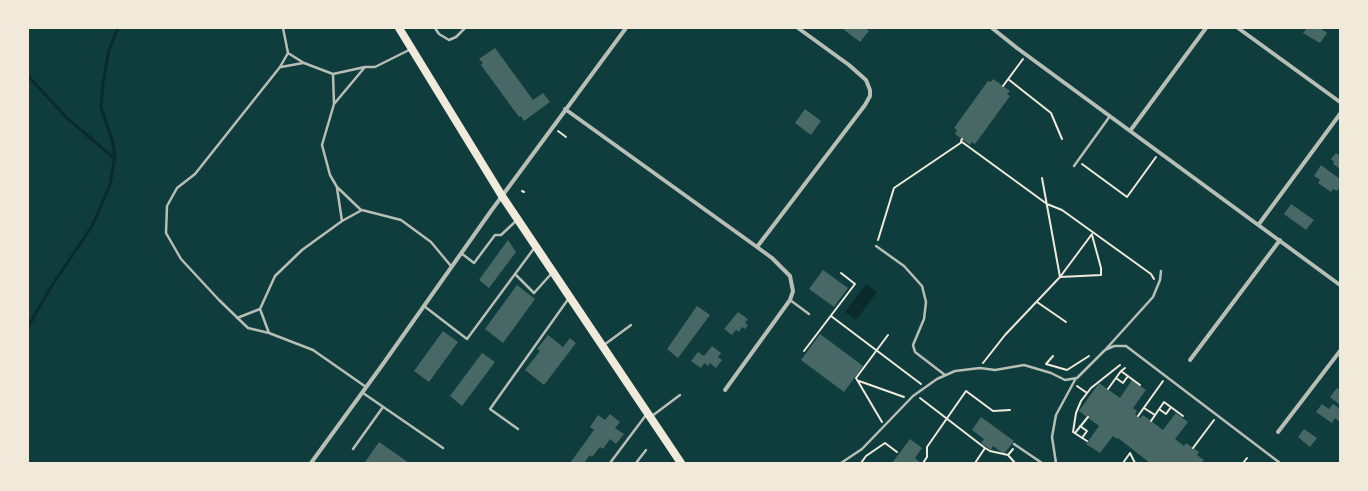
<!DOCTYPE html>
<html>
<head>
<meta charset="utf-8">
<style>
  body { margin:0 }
  #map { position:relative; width:1368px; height:491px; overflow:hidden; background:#0f3d3e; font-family:Karla,sans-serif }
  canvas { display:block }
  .frame { position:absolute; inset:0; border:29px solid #f1e9da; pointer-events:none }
</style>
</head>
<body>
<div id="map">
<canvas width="1368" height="491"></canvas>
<div class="frame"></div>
</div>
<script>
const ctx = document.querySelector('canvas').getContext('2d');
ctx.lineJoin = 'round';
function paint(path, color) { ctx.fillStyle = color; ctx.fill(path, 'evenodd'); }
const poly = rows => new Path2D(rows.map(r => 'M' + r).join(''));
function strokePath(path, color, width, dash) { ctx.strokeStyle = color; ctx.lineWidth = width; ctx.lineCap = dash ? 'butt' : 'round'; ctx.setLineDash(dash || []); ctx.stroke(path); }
const water = poly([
  [866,284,877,292,856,320,845,312]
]);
const stream = poly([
  [28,76,67,118,115,159],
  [28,327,51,287,92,226,110,185,115,155,112,139,101,108,103,83,109,50,118,28]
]);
const building = poly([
  [844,28,865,28,869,31,860,42,843,29],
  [1307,28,1320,28,1327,33,1320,43,1303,33],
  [495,48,533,100,543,93,550,102,524,121,521,116,519,117,481,65,483,63,479,59],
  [993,79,1010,91,1007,94,1010,96,975,144,972,142,970,145,955,134,957,130,954,128,988,81,991,82],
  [805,109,821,121,811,135,795,123],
  [1336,153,1339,155,1340,153,1340,169,1333,164,1334,162,1331,159],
  [1321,165,1340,179,1340,187,1337,191,1333,189,1331,192,1318,183,1320,180,1314,176],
  [1291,204,1314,220,1306,230,1284,214],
  [508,240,516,252,489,288,479,280],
  [823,270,848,288,834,307,809,289],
  [517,285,535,299,503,343,485,329],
  [697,306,710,315,678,358,667,349],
  [738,312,748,319,745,323,748,325,745,329,742,327,739,332,736,330,732,335,724,329],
  [443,331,458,342,429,382,414,371],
  [820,334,863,366,844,392,801,360],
  [548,335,563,347,570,338,576,343,544,385,525,370,540,351,537,349],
  [712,346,721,353,718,357,722,360,716,368,710,363,708,366,704,363,701,368,691,361,698,352,704,356],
  [482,353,495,362,462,406,450,396],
  [1132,380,1146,390,1133,408,1137,411,1135,414,1140,418,1143,415,1163,430,1176,413,1188,422,1175,439,1184,446,1186,443,1199,452,1197,455,1204,460,1202,463,1150,463,1118,438,1117,439,1113,436,1100,453,1086,444,1099,426,1079,411,1099,383,1120,398],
  [1337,388,1340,390,1340,405,1330,397],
  [1322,404,1329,409,1333,404,1340,409,1339,421,1335,418,1332,423,1316,412],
  [610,414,620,422,615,428,624,434,616,444,610,439,603,449,600,447,592,457,590,455,584,463,570,463,594,430,590,427,598,415,605,420],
  [981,417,1014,441,1004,454,993,446,991,450,981,443,984,439,972,430],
  [1304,429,1317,438,1310,447,1298,437],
  [910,439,922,448,915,458,921,463,892,463],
  [379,442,409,463,365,462]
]);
const path = poly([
  [1008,79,1051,113,1062,139],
  [1003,86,1023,59],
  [558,131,566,137],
  [962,139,961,141,962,142,1047,204,1062,210,1151,274,1154,279],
  [1082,164,1127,197,1156,157],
  [1042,178,1060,277,1101,275,1101,268,1092,235],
  [522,191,524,192],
  [878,240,894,188,962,142],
  [1037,302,1066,322],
  [831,316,921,384],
  [804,351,855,284,841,273],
  [1053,356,1046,364,1067,370,1089,356],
  [983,363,1005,335,1060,277,1092,234],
  [1121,371,1125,368],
  [1116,378,1123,383,1128,376],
  [859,381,904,397],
  [1077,386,1087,393],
  [1108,389,1121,371,1140,385],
  [920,398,985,448,975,463],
  [1144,408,1155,415],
  [1159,409,1166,414,1171,407],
  [1138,416,1163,381],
  [1151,421,1164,402,1183,416],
  [882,422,856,378,888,335],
  [1080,426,1087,431,1082,438],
  [1075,433,1088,417],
  [1087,441,1073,432,1076,413,1081,401,1091,388,1120,365],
  [985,448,990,451,1008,455,1013,449],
  [1193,448,1214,420],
  [1008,455,1015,463],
  [861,463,866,456,885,443,897,452],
  [923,463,927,457,927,447,966,391,993,411,1010,410],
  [1123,463,1130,453,1135,463],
  [1243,463,1247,458]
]);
const service = poly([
  [435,28,439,34,449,40,456,37,465,28],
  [288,53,304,63,333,74,365,67,375,67,411,49],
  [281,67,303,63],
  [333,74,334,104],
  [1074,166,1110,116],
  [337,188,342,221],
  [361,210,337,187,330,175,322,145,334,104,365,67],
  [876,246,904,266,922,286,926,302,924,319,913,345,915,352,945,375],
  [461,253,474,263,495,235,501,235,517,220],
  [515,274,534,293,552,273],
  [790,300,809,314],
  [424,306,467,339,535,247],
  [237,318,260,309],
  [269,333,248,328,219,300,181,259,166,233,167,206,177,188,195,174,280,67,288,53,283,28],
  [604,345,631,325],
  [1106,349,1153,297,1160,280,1161,271],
  [366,387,313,350,269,333,260,309,275,276,302,250,342,221,362,210,401,220,431,242,451,266],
  [363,393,443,448],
  [652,416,680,395],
  [518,429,490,409,569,298],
  [1014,444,1042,463],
  [353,449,383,407],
  [610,463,646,415],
  [636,463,646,450],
  [841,463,862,449,913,396,937,379,955,371,980,368,995,370,1024,365,1051,373,1065,380,1077,378,1105,350,1114,346,1126,346,1280,463],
  [1056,463,1052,437,1056,415,1076,378]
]);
const minor = poly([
  [992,28,1017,48,1340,285],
  [1238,28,1340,102],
  [565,109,757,247,772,258,790,276,793,291,790,300,725,390],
  [1130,131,1206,28],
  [1259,224,1340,114],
  [757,247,865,105,870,96,870,90,866,80,849,65,798,28],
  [1190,360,1280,240],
  [1278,432,1340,351],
  [311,463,383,364,491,211,626,28]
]);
const primary = poly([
  [399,28,502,196,681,463]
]);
paint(water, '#0a2a2b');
strokePath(stream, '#0a2a2b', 3);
paint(building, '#486865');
strokePath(path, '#f1e9da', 2);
strokePath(service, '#b8beb3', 2.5);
strokePath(minor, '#b8beb3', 4);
strokePath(primary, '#f1e9da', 8);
</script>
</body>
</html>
